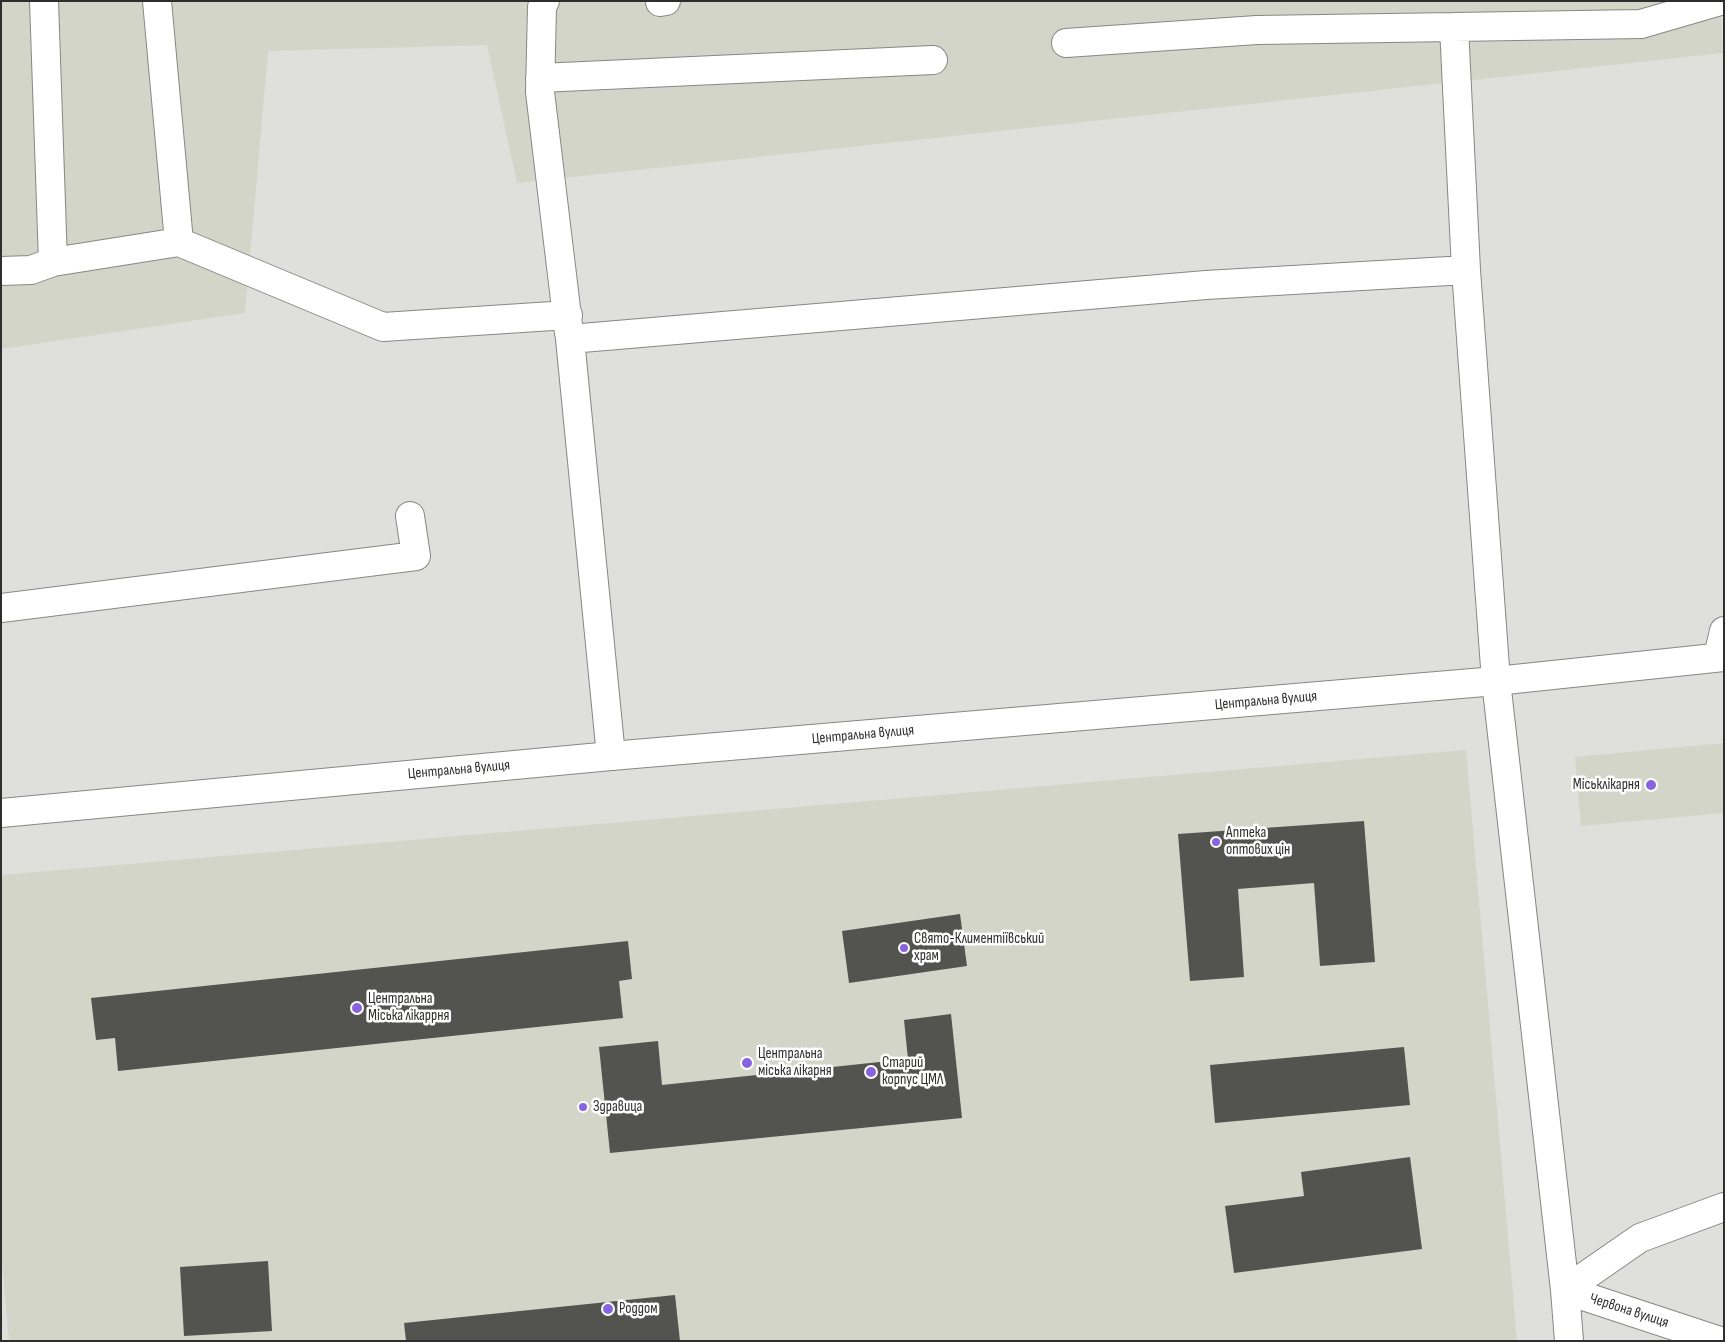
<!DOCTYPE html>
<html>
<head>
<meta charset="utf-8">
<style>
  body { margin:0 }
  #map { position:relative; width:1725px; height:1342px; overflow:hidden; background:#dfe0db; font-family:"Sofia Sans Condensed",sans-serif }
  canvas { display:block }
  .frame { position:absolute; inset:0; border:2px solid #2e2e2d; pointer-events:none }
</style>
</head>
<body>
<div id="map">
<canvas width="1725" height="1342"></canvas>
<div class="frame"></div>
</div>
<script>
const ctx = document.querySelector('canvas').getContext('2d');
ctx.lineJoin = 'round';
function paint(path, color) { ctx.fillStyle = color; ctx.fill(path, 'evenodd'); }
const poly = rows => new Path2D(rows.map(r => 'M' + r).join(''));
function strokePath(path, color, width, dash) { ctx.strokeStyle = color; ctx.lineWidth = width; ctx.lineCap = dash ? 'butt' : 'round'; ctx.setLineDash(dash || []); ctx.stroke(path); }
function write(font, color, halo, rows, align = 'center') {
  ctx.font = font + ' "Sofia Sans Condensed",sans-serif'; ctx.lineWidth = 5; ctx.setLineDash([]); ctx.textBaseline = 'middle'; ctx.strokeStyle = halo; ctx.fillStyle = color; for (const [text, x, y, turn = 0] of rows) {
    ctx.save(); ctx.translate(x, y); ctx.rotate((+turn || 0) * Math.PI / 180); ctx.textAlign = isNaN(turn) ? turn : align; if (halo) ctx.strokeText(text, 0, 0); ctx.fillText(text, 0, 0); ctx.restore();
  }
}
const built = poly([
  [1,1,1720,1,1723,53,517,183,487,45,268,51,245,313,1,349],
  [1724,743,1724,813,1581,826,1575,757],
  [1466,750,1517,1341,9,1341,1,1250,1,875]
]);
const building = poly([
  [1364,821,1375,962,1320,966,1314,883,1238,889,1244,977,1190,981,1178,834],
  [960,914,967,966,849,983,842,931],
  [628,941,632,979,619,981,623,1018,118,1071,115,1038,96,1040,91,998],
  [951,1014,962,1118,610,1153,599,1047,658,1041,662,1085,908,1059,904,1020],
  [1404,1047,1410,1105,1215,1123,1210,1065],
  [1410,1157,1422,1249,1234,1273,1225,1206,1304,1196,1301,1172],
  [268,1261,272,1331,184,1336,180,1267],
  [675,1295,680,1341,406,1341,404,1323]
]);
const minor = poly([
  [44,1,53,262],
  [157,1,179,242,383,327,568,315],
  [545,1,542,7,540,92,569,333],
  [660,2,666,1],
  [1066,43,1257,30,1454,27],
  [540,78,933,60],
  [1466,270,1454,27,1641,24,1720,1],
  [1,271,31,270,53,262,179,242],
  [1,608,416,556,410,516],
  [1718,657,1724,631],
  [611,756,570,339,1206,285,1466,270,1496,681,1565,1290,1569,1341],
  [1565,1290,1640,1238,1724,1207],
  [1565,1290,1720,1341]
]);
const major = poly([
  [1,813,611,756,1496,681,1724,657]
]);
const markers = [
  [1651,785,6,"#8863de"],
  [1216,842,5,"#8863de"],
  [904,948,5,"#8863de"],
  [357,1008,6,"#8863de"],
  [747,1063,6,"#8863de"],
  [871,1072,6,"#8863de"],
  [583,1107,5,"#8863de"],
  [608,1309,6,"#8863de"]
];
const streetNames = [
  ["Центральна вулиця",1266,701,-5],
  ["Центральна вулиця",863,735,-5],
  ["Центральна вулиця",459,770,-5],
  ["Червона вулиця",1629,1311,18]
];
const poiNames = [
  ["Міськлікарня",1640,785,"right"],
  ["Аптека",1226,833],
  ["оптових цін",1226,850],
  ["Свято-Климентіївський",914,939],
  ["храм",914,956],
  ["Центральна",368,999],
  ["Міська лікаррня",368,1016],
  ["Центральна",758,1054],
  ["міська лікарня",758,1071],
  ["Старий",882,1063],
  ["корпус ЦМЛ",882,1080],
  ["Здравица",593,1107],
  ["Роддом",619,1309]
];
paint(built, '#d3d5c9');
paint(building, '#535450');
strokePath(minor, '#878783', 30);
strokePath(major, '#878783', 30);
strokePath(minor, '#fff', 28);
strokePath(major, '#fff', 28);
for (const [x, y, r, color] of markers) { const dot = new Path2D(); dot.arc(x, y, r, 0, 2 * Math.PI); ctx.fillStyle = color; ctx.fill(dot); strokePath(dot, '#fff', 2); }
write('15px', '#2e2e2d', '#fff', streetNames);
write('15px', '#2e2e2d', '#fff', poiNames, 'left');
</script>
</body>
</html>
